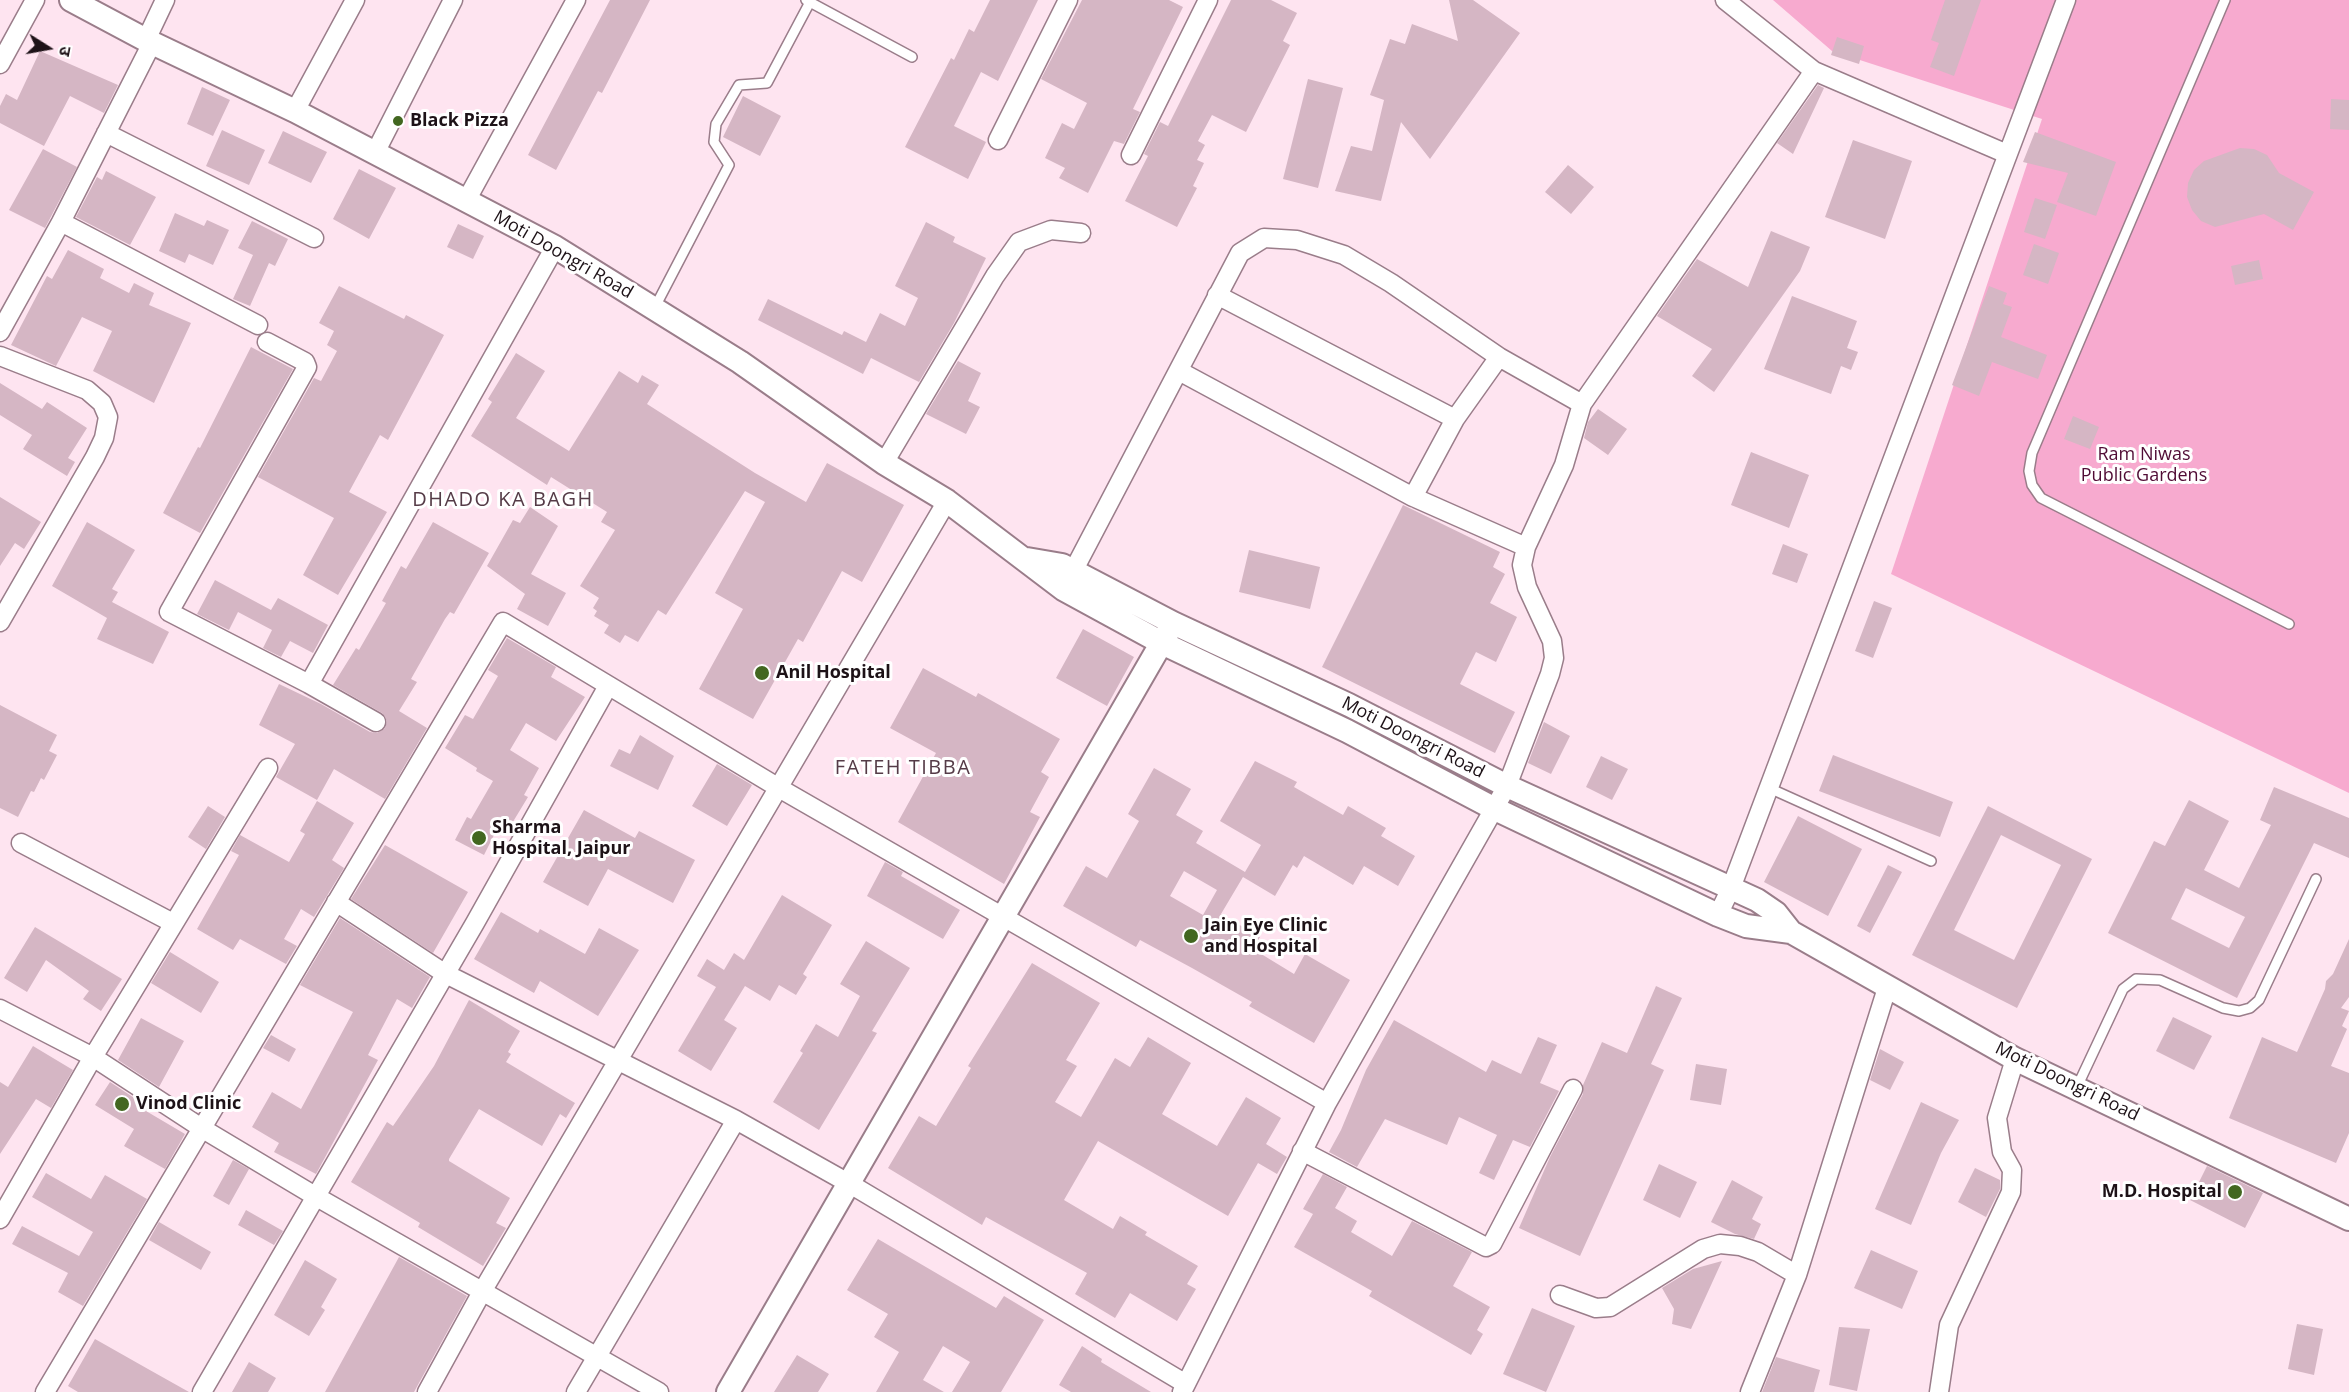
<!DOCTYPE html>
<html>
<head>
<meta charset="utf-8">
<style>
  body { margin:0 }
  #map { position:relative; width:2349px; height:1392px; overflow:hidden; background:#fee4f0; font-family:"Open Sans","Noto Sans Devanagari",sans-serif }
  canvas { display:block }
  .north { position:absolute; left:18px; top:18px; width:60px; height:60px; -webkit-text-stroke:4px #fff; paint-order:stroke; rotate:101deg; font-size:16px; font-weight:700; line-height:24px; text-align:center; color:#1d1217 }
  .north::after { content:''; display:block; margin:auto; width:21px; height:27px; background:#1d1217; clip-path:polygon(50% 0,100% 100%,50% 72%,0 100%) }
</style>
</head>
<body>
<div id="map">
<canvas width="2349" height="1392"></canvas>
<div class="north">उ</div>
</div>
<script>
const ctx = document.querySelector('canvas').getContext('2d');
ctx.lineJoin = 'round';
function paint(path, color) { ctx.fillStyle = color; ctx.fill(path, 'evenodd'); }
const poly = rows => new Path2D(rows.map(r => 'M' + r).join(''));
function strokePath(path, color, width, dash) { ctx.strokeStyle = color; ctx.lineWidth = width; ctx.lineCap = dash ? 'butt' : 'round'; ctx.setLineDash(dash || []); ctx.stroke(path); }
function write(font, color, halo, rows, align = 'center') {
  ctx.font = font + ' "Open Sans",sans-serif'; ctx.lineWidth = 6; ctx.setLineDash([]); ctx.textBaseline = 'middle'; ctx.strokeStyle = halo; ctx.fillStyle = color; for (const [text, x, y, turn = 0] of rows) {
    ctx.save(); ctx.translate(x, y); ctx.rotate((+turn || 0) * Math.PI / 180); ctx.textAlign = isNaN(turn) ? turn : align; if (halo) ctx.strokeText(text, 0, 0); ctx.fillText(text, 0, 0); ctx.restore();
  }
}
const green = poly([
  [1773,0,2349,0,2349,793,1891,574,2042,119,1832,51]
]);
const building = poly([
  [610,0,650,0,602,93,598,91,556,170,528,155],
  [990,0,1038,0,998,81,981,72,954,126,986,142,968,179,905,147,951,58,954,60,969,29,974,32],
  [1082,0,1169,0,1183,7,1133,109,1140,112,1124,144,1114,141,1088,193,1059,178,1065,168,1045,158,1062,123,1074,129,1087,103,1041,79],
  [1231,0,1271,0,1297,13,1283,41,1290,45,1246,132,1212,115,1198,141,1205,145,1197,160,1204,163,1193,186,1197,188,1177,227,1125,201,1148,156,1144,154,1160,122,1168,126],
  [1449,0,1473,0,1520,33,1430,159,1401,122,1381,201,1335,191,1351,146,1372,151,1384,100,1370,95,1390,39,1405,44,1412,24,1458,41],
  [1945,0,1981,0,1954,76,1930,67,1939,43,1931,40],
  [1837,37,1864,46,1859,64,1831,55],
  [40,51,118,85,104,113,70,96,44,146,0,123,0,106,6,94,17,100],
  [1308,79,1343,88,1318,188,1283,179],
  [1818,85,1824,88,1793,154,1777,143],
  [202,87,230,100,213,136,187,124],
  [743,96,781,116,760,156,723,137],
  [2331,99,2349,100,2349,130,2330,129],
  [222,130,265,150,249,185,206,166],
  [283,131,327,152,311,183,268,163],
  [2035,132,2116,162,2096,216,2057,202,2068,173,2023,162],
  [1853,140,1912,161,1885,239,1825,217],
  [2240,148,2254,149,2267,155,2279,173,2314,192,2293,230,2264,214,2215,227,2201,221,2192,210,2187,197,2188,183,2194,170,2204,161],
  [43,149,77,167,45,228,9,210],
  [1568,165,1594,187,1571,214,1545,192],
  [359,169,396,188,369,239,333,219],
  [106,171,156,197,130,245,76,217,97,177,102,180],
  [2035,198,2057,205,2045,239,2024,232],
  [175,213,204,226,207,220,229,230,213,265,189,254,185,263,159,251],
  [252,221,288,239,275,266,269,263,250,306,233,299,253,255,238,248],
  [926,222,955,237,953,242,986,258,954,323,919,382,871,358,863,374,758,320,768,299,842,335,844,331,866,342,880,313,905,326,918,298,895,286],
  [458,224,484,236,473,259,447,247],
  [1771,231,1810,247,1800,271,1714,392,1692,376,1712,349,1657,316,1697,259,1748,287],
  [2034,244,2059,253,2048,284,2023,275],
  [68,250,104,269,100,278,129,293,134,283,154,293,149,305,191,323,154,403,93,371,112,331,82,317,56,366,11,345,47,276,52,279],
  [2259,260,2263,279,2235,285,2231,266],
  [339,286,404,319,406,315,444,335,388,440,380,435,349,492,387,512,338,595,303,575,334,518,258,477,314,378,321,381,337,351,327,345,334,331,319,323],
  [1989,286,2007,293,2003,304,2012,307,2001,337,2047,355,2038,379,1992,362,1979,396,1952,385],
  [1792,296,1857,321,1847,348,1858,352,1851,370,1841,366,1831,394,1764,369],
  [251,347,293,369,200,533,163,513,198,447,200,448],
  [516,353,545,371,516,418,569,451,619,371,638,383,642,375,659,385,647,404,755,473,806,502,827,463,904,505,862,582,842,571,803,642,798,639,753,719,699,689,743,609,715,593,765,502,745,491,666,615,658,610,638,642,625,635,620,643,604,633,609,625,594,616,597,611,593,608,599,598,580,586,615,530,601,522,607,512,551,477,547,485,471,436,492,402,488,399],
  [958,361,981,373,968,401,980,407,966,434,926,414],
  [0,383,42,409,47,402,87,428,68,458,75,462,67,476,23,449,32,435,0,415],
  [1598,409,1627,429,1608,455,1584,438,1588,422],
  [2073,416,2099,427,2090,449,2064,439],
  [1751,452,1809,475,1789,528,1731,505],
  [0,497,41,522,24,549,15,543,0,566],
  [1403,505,1500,552,1493,567,1505,574,1490,603,1517,617,1496,662,1476,652,1460,684,1515,712,1495,753,1322,667],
  [530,507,558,526,531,574,566,593,548,626,517,609,525,594,487,566,513,520,520,523],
  [87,522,135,550,112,589,118,592,112,602,169,632,153,664,97,639,107,618,52,586],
  [433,522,489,553,454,614,450,612,445,619,411,679,417,682,399,711,427,728,385,799,334,769,317,800,276,777,295,744,259,725,279,684,321,704,370,732,377,733,385,728,387,721,382,713,333,685,356,648,359,650,386,603,382,601,401,566,406,569],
  [1783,544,1808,554,1797,583,1772,574],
  [1249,550,1320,567,1310,609,1239,592],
  [215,580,271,610,278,598,328,625,313,653,290,641,281,657,263,648,272,630,238,612,229,630,197,614],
  [1874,601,1892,608,1873,658,1855,651],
  [1083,629,1134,657,1107,706,1056,678],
  [507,638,556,667,551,677,585,697,556,741,526,723,510,750,539,768,524,795,528,797,511,825,502,819,484,855,455,840,467,817,471,819,493,781,476,771,477,768,445,748,465,715,473,719,498,676,488,670],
  [923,668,976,697,978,693,1060,739,1041,772,1049,777,1030,812,1040,817,1004,884,898,822,936,753,890,728],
  [0,705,57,735,49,751,57,755,44,780,41,778,34,792,31,791,18,817,0,808],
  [1544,722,1570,736,1551,774,1528,763],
  [640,735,674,756,658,790,610,766,619,749,630,754],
  [1833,755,1953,802,1940,837,1819,791],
  [1601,756,1628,769,1612,800,1586,787],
  [1255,761,1297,782,1294,787,1343,815,1348,806,1386,828,1381,836,1415,856,1398,886,1364,866,1353,885,1304,856,1297,868,1293,865,1275,896,1243,877,1221,914,1260,937,1253,949,1294,974,1305,954,1350,980,1314,1043,1249,1006,1252,1002,1192,968,1140,940,1136,947,1063,906,1086,866,1107,878,1139,821,1128,814,1154,768,1191,789,1176,815,1203,831,1196,843,1245,872,1261,845,1220,821],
  [1184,871,1217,890,1203,915,1170,896],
  [717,764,752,785,727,826,692,806],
  [2274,787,2349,818,2349,858,2314,843,2237,998,2108,933,2154,841,2165,846,2189,800,2229,821,2204,870,2239,888,2271,825,2260,820],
  [2186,888,2245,917,2229,948,2171,919],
  [317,801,354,823,332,860,344,868,314,917,301,909,284,939,297,946,286,964,240,939,233,950,197,929,239,855,231,851,240,835,289,862,305,834,300,831],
  [208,806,225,817,206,849,188,837],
  [1988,806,2092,859,2017,1008,1912,955],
  [2001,835,2061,865,2014,960,1954,930],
  [584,810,635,838,639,831,695,860,673,903,608,869,588,906,543,882],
  [1798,816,1862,849,1828,916,1764,882],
  [385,845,468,892,433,953,351,899],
  [885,862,903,872,901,876,960,910,943,939,867,896],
  [1888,865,1902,872,1870,933,1857,926],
  [782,895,832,925,803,974,807,977,796,995,779,985,770,1001,745,986,724,1020,737,1028,711,1071,678,1051,716,987,697,976,707,959,724,970,734,953,744,960],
  [501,912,538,933,540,929,585,954,599,928,639,950,598,1016,540,981,534,993,474,959],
  [340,918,430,977,412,1008,397,999,368,1055,378,1060,316,1174,274,1152,279,1143,252,1127,272,1092,301,1109,353,1012,300,985],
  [35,927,122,979,101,1011,83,999,89,991,46,960,27,992,4,978],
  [2349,939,2349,997,2341,1008,2349,1011,2342,1026,2347,1029,2331,1066,2349,1073,2349,1133,2336,1163,2229,1118,2262,1037,2297,1052,2325,989,2326,981,2333,974],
  [866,941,910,968,872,1031,877,1033,819,1130,773,1102,803,1053,800,1051,816,1024,838,1037,860,996,840,984],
  [170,952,219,982,201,1013,151,983],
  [1032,963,1100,1003,1066,1060,1077,1066,1055,1102,1081,1117,1115,1058,1130,1067,1148,1037,1191,1063,1162,1114,1217,1146,1246,1097,1281,1118,1266,1144,1287,1157,1277,1174,1258,1163,1228,1216,1098,1141,1064,1200,1113,1229,1120,1216,1147,1232,1145,1235,1198,1266,1187,1284,1196,1289,1177,1321,1130,1293,1115,1318,1075,1294,1087,1273,986,1217,982,1225,888,1168,919,1116,936,1126,971,1068,968,1066],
  [1656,986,1682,998,1651,1064,1664,1070,1580,1256,1519,1228,1550,1157,1583,1094,1583,1085,1602,1042,1627,1053],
  [469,1000,520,1031,508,1052,511,1054,506,1062,575,1103,566,1118,560,1114,542,1146,479,1109,449,1159,449,1161,510,1198,496,1223,506,1228,483,1266,418,1227,420,1223,351,1182,387,1122,393,1126,434,1066],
  [2173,1017,2212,1036,2194,1070,2156,1051],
  [141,1018,184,1041,159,1087,118,1060],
  [1394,1020,1486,1072,1492,1060,1521,1074,1538,1037,1557,1045,1540,1083,1559,1091,1530,1147,1513,1140,1494,1180,1479,1173,1497,1135,1459,1117,1447,1145,1385,1119,1357,1167,1329,1152,1341,1130,1366,1070],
  [271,1035,296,1049,289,1062,263,1048],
  [33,1046,73,1070,51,1108,36,1099,0,1154,0,1082,8,1087],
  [1880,1049,1904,1062,1890,1090,1870,1080],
  [1696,1064,1727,1069,1721,1105,1690,1100],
  [110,1082,148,1107,146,1111,185,1134,165,1169,124,1146,134,1129,95,1105],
  [1921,1102,1959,1120,1941,1153,1911,1225,1875,1209],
  [233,1160,249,1169,229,1205,213,1196],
  [1659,1164,1697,1182,1680,1218,1643,1200],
  [2207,1166,2263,1193,2245,1228,2190,1200],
  [1975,1168,2000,1180,2000,1189,1986,1217,1958,1202],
  [46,1173,91,1199,105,1175,147,1199,83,1306,58,1292,68,1273,12,1244,22,1226,79,1256,93,1232,32,1197],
  [1323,1174,1347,1187,1335,1208,1357,1221,1351,1232,1392,1256,1412,1221,1472,1252,1453,1286,1490,1307,1477,1330,1483,1334,1471,1355,1369,1296,1372,1291,1294,1247,1313,1214,1303,1209],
  [1732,1180,1763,1197,1752,1219,1761,1224,1754,1239,1735,1234,1711,1222],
  [246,1210,283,1231,274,1245,238,1225],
  [159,1222,211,1252,201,1270,149,1240],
  [878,1239,996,1308,1004,1296,1044,1320,1001,1392,952,1392,970,1362,943,1346,923,1380,944,1392,876,1392,899,1352,874,1337,888,1314,847,1290],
  [1871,1250,1918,1271,1902,1309,1854,1288],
  [399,1257,467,1296,414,1392,325,1392],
  [305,1260,337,1279,321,1307,325,1310,309,1336,274,1315],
  [1722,1261,1691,1329,1672,1324,1674,1309,1662,1288,1693,1269],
  [1532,1308,1575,1326,1546,1392,1503,1374],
  [2297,1324,2323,1329,2314,1375,2288,1369],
  [1839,1327,1870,1329,1857,1391,1829,1385],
  [95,1339,148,1369,189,1392,78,1392,68,1386],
  [1082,1346,1102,1359,1101,1362,1151,1392,1071,1392,1059,1385],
  [797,1355,829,1374,818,1392,774,1392],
  [1776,1357,1820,1370,1814,1392,1762,1392],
  [249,1362,276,1378,268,1392,232,1392]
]);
const service = poly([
  [806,0,912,57],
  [2225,0,2032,453,2029,471,2032,485,2041,498,2289,624],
  [654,309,729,165,714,142,716,124,739,85,767,83,810,2],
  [1769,788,1931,861],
  [2077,1087,2123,989,2136,979,2160,980,2223,1008,2239,1011,2250,1008,2259,1000,2316,879]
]);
const minor = poly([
  [1725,0,1814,71,2007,154],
  [146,40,165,0],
  [0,64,35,0],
  [295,111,355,0],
  [106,133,314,238],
  [998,140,1068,0],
  [375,153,453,0],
  [1131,155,1208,0],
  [466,201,576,0],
  [61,222,258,325],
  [0,332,61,222,152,43],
  [267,342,305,362,307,367,169,612,309,684,555,247],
  [0,356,87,390,102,403,108,417,104,438,95,457,0,622],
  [1179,371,1413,497,1455,419,1217,295],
  [1455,419,1499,357,1582,404,1814,71],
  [884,463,995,276,1019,242,1051,230,1081,233],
  [1413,497,1526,547],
  [1068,581,1240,253,1264,238,1297,240,1344,255,1391,283,1499,357],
  [309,684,376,722],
  [21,843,173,923],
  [336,902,444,973,736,1120,850,1184,1186,1384],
  [1718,915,1731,888,2066,0],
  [0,1009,93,1057,203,1129,315,1196,659,1392],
  [1302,1151,1486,1247,1492,1244,1573,1089],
  [0,1219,93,1057,268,768],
  [1560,1295,1596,1308,1610,1307,1703,1249,1720,1244,1740,1246,1758,1252,1797,1275],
  [45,1392,503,622,779,788,1327,1103],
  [202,1392,475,923,608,686],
  [427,1392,483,1290,947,501],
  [576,1392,736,1120],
  [1182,1392,1327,1103,1507,786,1550,674,1554,658,1552,641,1527,587,1522,565,1526,547,1564,465,1582,404],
  [1750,1392,1797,1275,1887,988],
  [1939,1392,1949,1325,2011,1192,2012,1170,2002,1152,1997,1118,2015,1059]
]);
const tertiary = poly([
  [71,0,146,40,295,111,555,247,740,362,884,463,947,501,1063,589,1162,643,1347,731,1493,808,1718,915,1746,926,1791,932],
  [1027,559,1062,565,1173,623,1349,705,1507,786,1757,900,1776,913,1791,932,2015,1059,2349,1219],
  [728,1392,1169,630]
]);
const markers = [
  [398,121,6,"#426720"],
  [762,673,8,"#426720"],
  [479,838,8,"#426720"],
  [1191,936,8,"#426720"],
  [122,1104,8,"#426720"],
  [2235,1192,8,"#426720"]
];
const poiNames = [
  ["Black Pizza",410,121],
  ["Anil Hospital",776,673],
  ["Sharma",492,828],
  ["Hospital, Jaipur",492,849],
  ["Jain Eye Clinic",1204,926],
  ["and Hospital",1204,947],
  ["Vinod Clinic",136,1104],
  ["M.D. Hospital",2222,1192,"right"]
];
const streetNames = [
  ["Moti Doongri Road",563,255,30],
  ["Moti Doongri Road",1413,738,27],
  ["Moti Doongri Road",2067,1082,26]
];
const parkNames = [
  ["Ram Niwas",2144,455],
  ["Public Gardens",2144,476]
];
const neighbourhoodNames = [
  ["DHADO KA BAGH",503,500],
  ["FATEH TIBBA",903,768]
];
paint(green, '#f7aacf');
paint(building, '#d5b6c4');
strokePath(service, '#9a7d8a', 12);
strokePath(minor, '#9a7d8a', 21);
strokePath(tertiary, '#9a7d8a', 26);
strokePath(service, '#fff', 9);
strokePath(minor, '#fff', 18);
strokePath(tertiary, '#fff', 22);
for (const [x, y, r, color] of markers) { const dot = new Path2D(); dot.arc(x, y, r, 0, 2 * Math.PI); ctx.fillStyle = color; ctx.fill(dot); strokePath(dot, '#fff', 2); }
write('bold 18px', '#1d1217', '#fff', poiNames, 'left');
write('18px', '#1d1217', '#fff', streetNames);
write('18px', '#500c35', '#fff', parkNames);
ctx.letterSpacing = '1.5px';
write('20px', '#553b47', '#fff', neighbourhoodNames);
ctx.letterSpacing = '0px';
</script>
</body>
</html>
